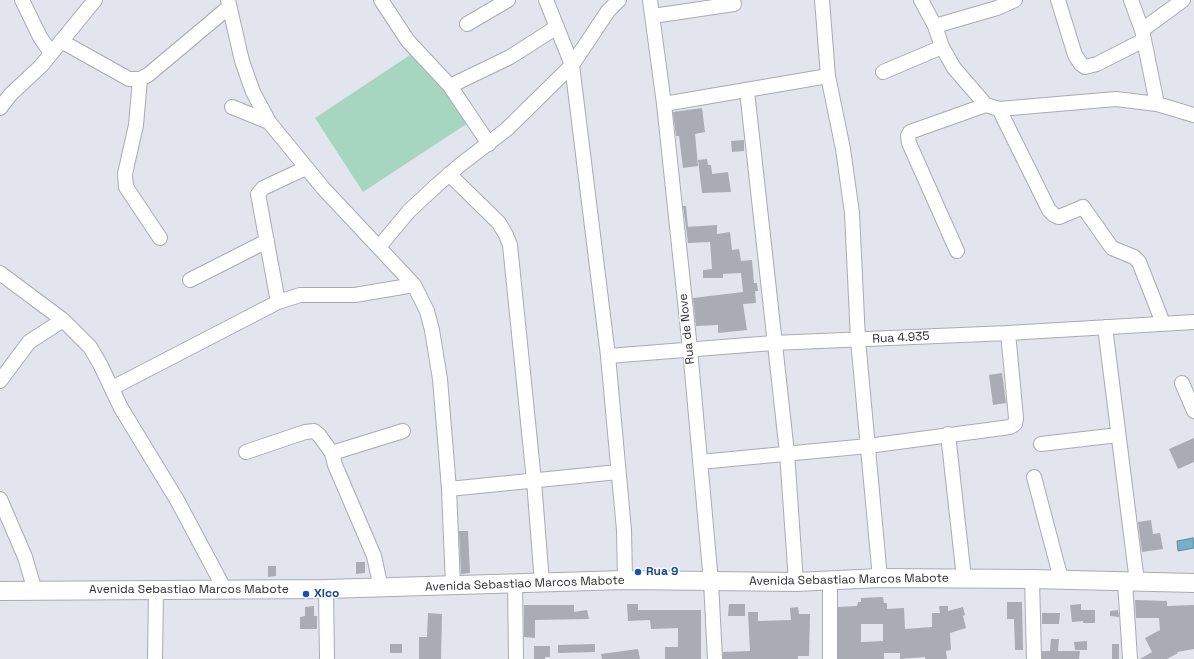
<!DOCTYPE html>
<html>
<head>
<meta charset="utf-8">
<style>
  body { margin:0 }
  canvas { display:block; background:#e2e4ee }
</style>
</head>
<body>
<canvas width="1194" height="659"></canvas>
<script>
const ctx = document.querySelector('canvas').getContext('2d');
ctx.lineJoin = 'round';
function paint(path, color) { ctx.fillStyle = color; ctx.fill(path, 'evenodd'); }
const poly = rows => new Path2D(rows.map(r => 'M' + r).join(''));
function strokePath(path, color, width, dash) { ctx.strokeStyle = color; ctx.lineWidth = width; ctx.lineCap = dash ? 'butt' : 'round'; ctx.setLineDash(dash || []); ctx.stroke(path); }
function write(font, color, halo, rows, align = 'center') {
  ctx.font = font + ' "Space Grotesk",sans-serif'; ctx.lineWidth = 3; ctx.setLineDash([]); ctx.textBaseline = 'middle'; ctx.strokeStyle = halo; ctx.fillStyle = color; for (const [text, x, y, turn = 0] of rows) {
    ctx.save(); ctx.translate(x, y); ctx.rotate((+turn || 0) * Math.PI / 180); ctx.textAlign = isNaN(turn) ? turn : align; if (halo) ctx.strokeText(text, 0, 0); ctx.fillText(text, 0, 0); ctx.restore();
  }
}
const green = poly([
  [422,47,471,121,363,192,315,118]
]);
const water = poly([
  [1193,538,1194,548,1178,551,1177,541,1193,538]
]);
const building = poly([
  [702,108,705,132,695,134,698,166,683,168,679,136,676,136,673,112],
  [744,140,744,151,732,152,731,141],
  [707,159,708,165,711,165,712,174,728,172,731,192,702,193,698,160],
  [683,206,686,206,688,227,686,227],
  [717,225,717,234,730,232,732,250,739,249,741,261,752,260,754,283,757,283,758,291,755,291,756,303,743,304,747,330,718,333,718,325,696,326,693,298,743,292,741,273,723,274,723,278,703,278,703,270,712,269,710,242,688,243,686,227],
  [1002,373,1006,403,993,405,989,375],
  [1194,438,1194,462,1178,469,1169,449],
  [1151,520,1153,534,1160,533,1163,549,1142,552,1138,522],
  [459,531,468,531,470,573,461,574],
  [356,562,365,562,365,573,356,574],
  [268,566,276,566,276,576,268,577],
  [883,597,884,603,887,603,887,609,904,608,905,629,932,627,932,613,940,613,939,606,948,606,948,611,963,607,965,615,963,616,966,628,950,633,951,650,946,651,947,659,925,659,925,657,900,659,900,653,884,653,884,659,838,659,838,607,857,606,858,602,861,602,861,598],
  [861,624,883,624,883,641,861,642],
  [1135,600,1167,601,1167,606,1194,605,1194,649,1177,652,1178,653,1167,659,1140,659,1152,652,1145,638,1160,630,1159,618,1136,618],
  [1007,602,1022,602,1023,650,1015,650,1014,619,1007,619],
  [627,604,638,604,638,610,701,610,701,659,665,659,665,647,678,647,678,628,651,629,650,620,628,621],
  [729,604,745,604,745,616,728,616],
  [1081,604,1081,610,1095,610,1095,623,1083,623,1083,621,1072,622,1070,605],
  [524,605,574,605,574,612,587,610,589,619,535,620,535,638,524,637],
  [314,606,314,616,317,616,317,629,300,629,300,617,305,616,305,607],
  [798,607,799,614,810,614,809,656,798,656,798,659,723,659,723,652,750,651,748,612,758,612,758,621,791,620,790,608],
  [1118,610,1119,617,1110,616,1110,611],
  [428,613,442,614,441,659,419,659,419,637,427,637],
  [1042,613,1060,613,1059,624,1042,624],
  [1051,639,1059,639,1058,651,1080,651,1079,659,1042,659,1042,651,1050,651],
  [1087,641,1087,650,1075,650,1074,642],
  [390,644,402,644,402,653,390,653],
  [595,644,595,652,558,653,558,645],
  [1112,644,1119,644,1119,659,1112,659],
  [534,646,550,646,550,657,545,657,545,659,534,659],
  [638,649,640,659,602,659,601,654]
]);
const minor = poly([
  [22,0,40,37,51,53],
  [228,0,242,61,253,92,269,122,323,188,414,285,427,311,432,330,440,379,449,489,453,586],
  [381,0,408,41,450,86,489,144],
  [546,0,572,65,608,356,624,530,625,580],
  [650,0,664,104,690,349,711,582,715,659],
  [822,0,828,76,843,149,852,213,858,340,880,578],
  [921,0,935,26,942,47,954,68,986,105],
  [1058,0,1075,55,1081,64,1085,67,1097,64,1144,40],
  [1131,0,1142,30,1157,104],
  [653,16,734,4],
  [467,24,508,0],
  [935,26,997,8,1015,0],
  [1142,30,1183,0],
  [61,41,129,79,140,79,148,75,229,7],
  [883,72,942,47],
  [140,79,136,125,125,174,126,187,160,238],
  [450,86,510,57,557,27],
  [747,91,787,453,796,582],
  [664,104,828,76],
  [232,107,269,122],
  [0,108,11,94,41,66,95,0],
  [999,109,1049,210,1054,215,1059,217,1083,207,1112,248,1134,257,1139,262,1163,323],
  [449,174,499,223,506,235,510,245,534,481,542,583],
  [379,247,409,211,437,185,460,165,507,129,572,65,608,11,619,0],
  [957,251,909,143,908,136,910,132,986,105,999,109,1116,99,1157,104,1194,115],
  [0,273,63,320,90,347,100,364,121,408,177,500,225,590],
  [190,280,267,241],
  [278,302,258,194,263,188,306,168],
  [1105,327,1137,582],
  [608,356,773,343,1008,333,1194,322],
  [0,381,29,342,63,320],
  [1182,383,1194,411],
  [112,388,278,302,300,295,355,295,414,285],
  [948,434,964,578],
  [1041,444,1118,435],
  [246,452,305,432,314,431,319,435,332,453],
  [700,462,868,446,1010,427,1015,424,1016,418,1008,333],
  [1034,477,1061,579],
  [449,489,618,472],
  [0,499,25,557,35,591],
  [1032,579,1034,659],
  [1125,582,1130,659],
  [515,583,516,659],
  [381,588,374,556,335,465,332,453,403,431],
  [326,589,327,659],
  [155,659,156,590],
  [830,659,830,580]
]);
const major = poly([
  [0,591,326,589,625,580,796,582,880,578,1032,579,1194,583]
]);
const markers = [
  [638,572,4,"#1a4fb4"],
  [306,594,4,"#1a4fb4"]
];
const streetNames = [
  ["Rua de Nove",687,329,-96],
  ["Rua 4.935",901,338,-3],
  ["Avenida Sebastiao Marcos Mabote",849,580,-1],
  ["Avenida Sebastiao Marcos Mabote",525,584,-2],
  ["Avenida Sebastiao Marcos Mabote",189,590]
];
const transitNames = [
  ["Rua 9",646,572],
  ["Xico",314,594]
];
paint(green, '#a7d6c0');
paint(water, '#74afcb');
strokePath(water, '#5e889c', 1);
paint(building, '#aaacb5');
strokePath(minor, '#a9abb4', 16);
strokePath(major, '#a9abb4', 20);
strokePath(minor, '#fff', 14);
strokePath(major, '#fff', 18);
for (const [x, y, r, color] of markers) { const dot = new Path2D(); dot.arc(x, y, r, 0, 2 * Math.PI); ctx.fillStyle = color; ctx.fill(dot); strokePath(dot, '#fff', 1.5); }
write('12px', '#2c2c30', '#fff', streetNames);
write('bold 12px', '#164399', '#fff', transitNames, 'left');
</script>
</body>
</html>
